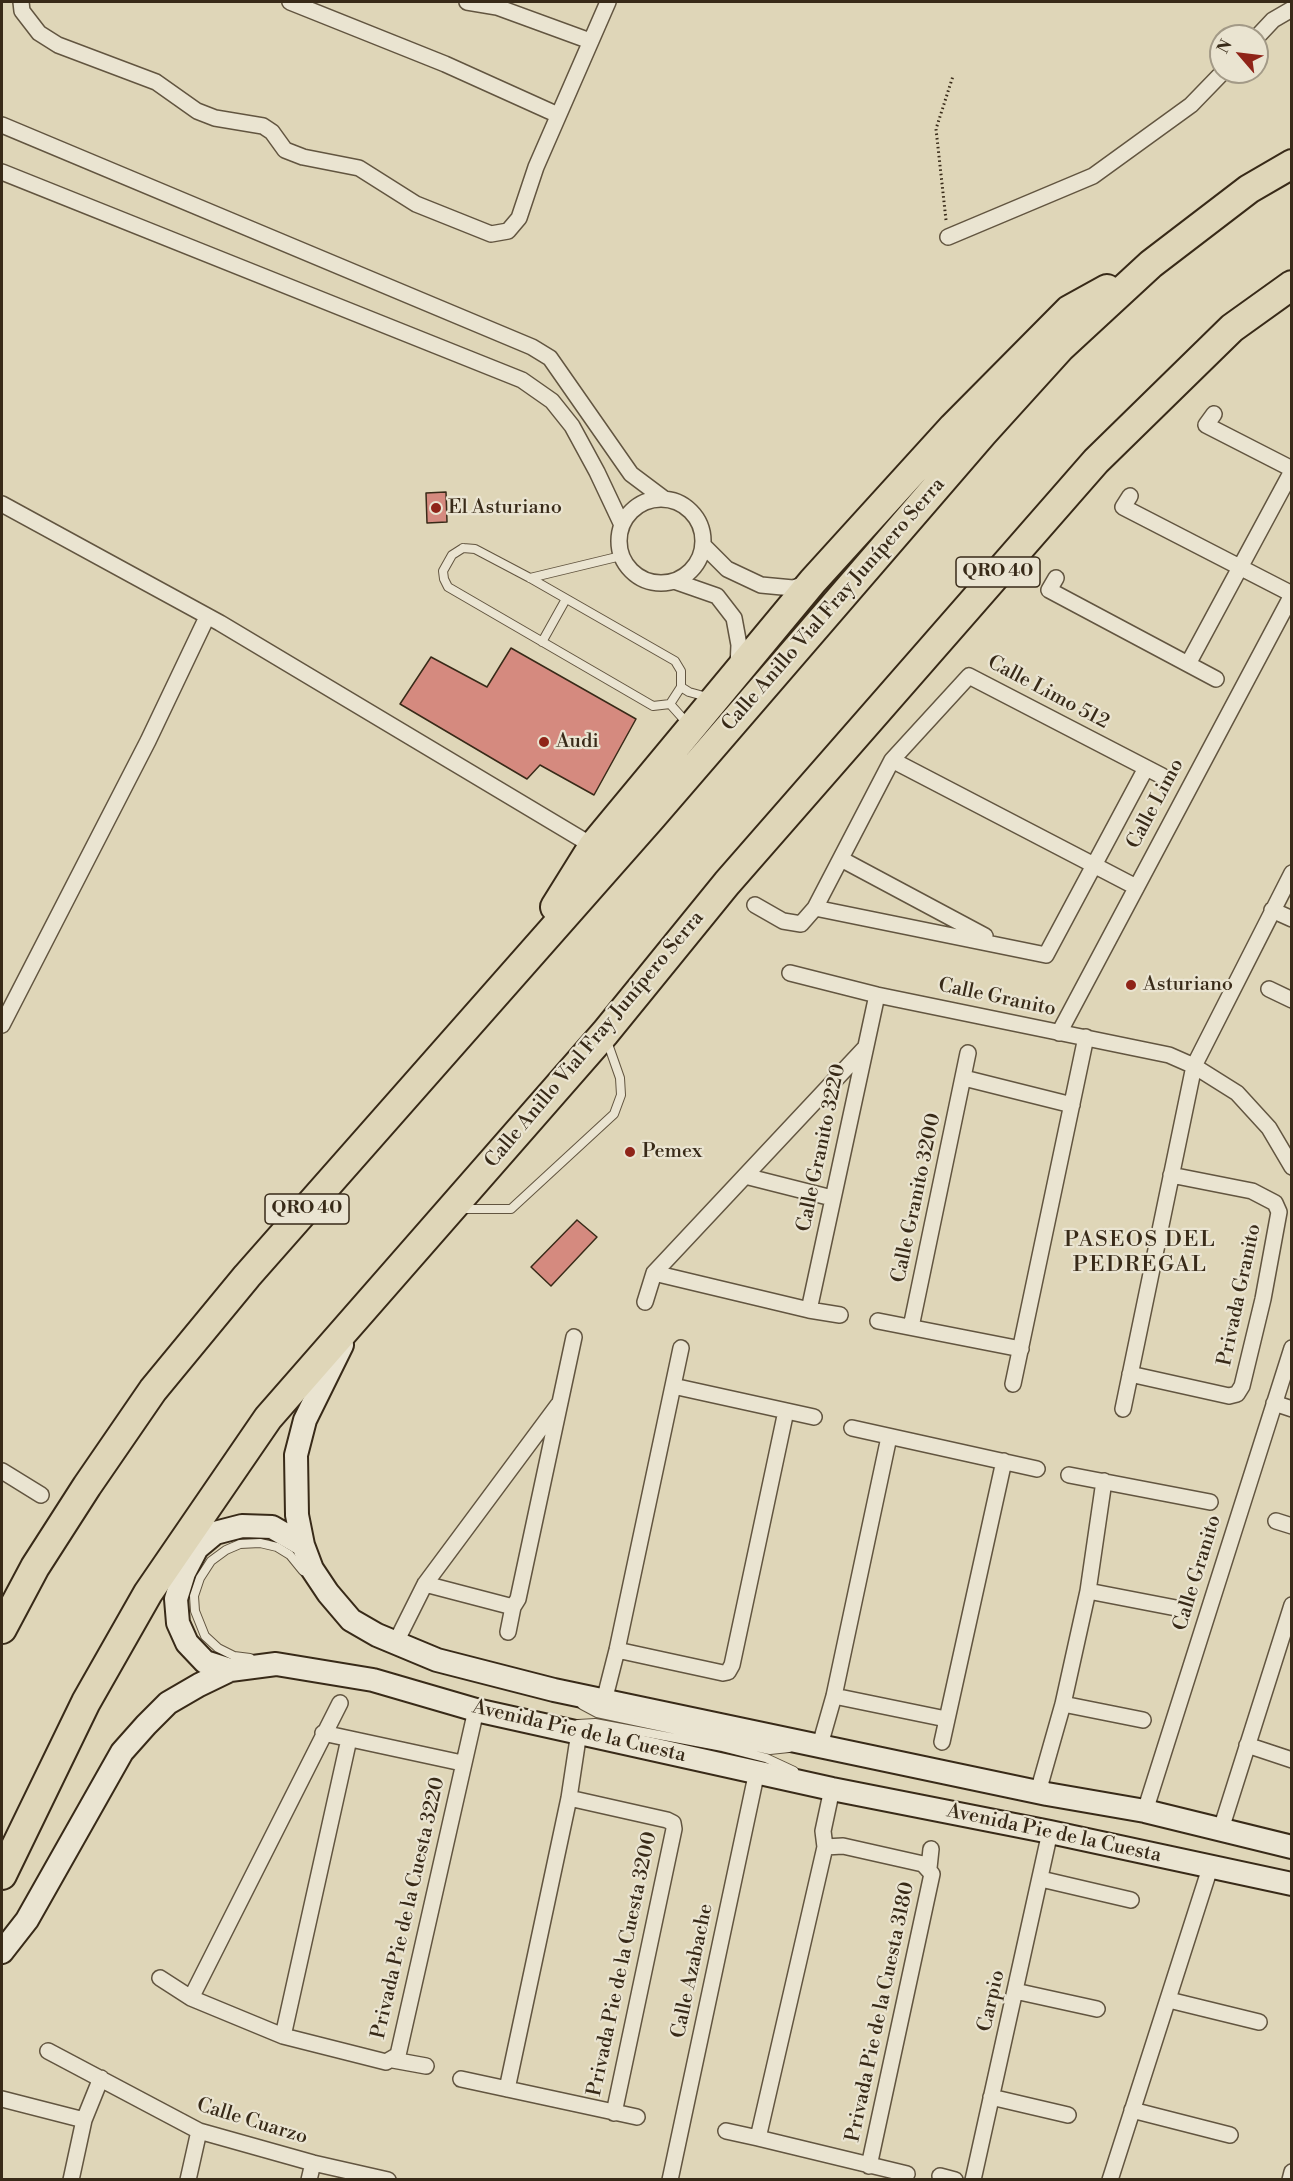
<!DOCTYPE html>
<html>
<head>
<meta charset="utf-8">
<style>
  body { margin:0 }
  #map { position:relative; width:1293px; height:2181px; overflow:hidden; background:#dfd6b8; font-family:"Libre Bodoni",serif }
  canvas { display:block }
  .frame { position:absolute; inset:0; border:3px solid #382a18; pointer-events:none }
  .north { position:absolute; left:1209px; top:24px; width:60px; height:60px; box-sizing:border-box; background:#eae4d1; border:2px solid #a39a87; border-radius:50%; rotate:298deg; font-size:16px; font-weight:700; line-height:24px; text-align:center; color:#382a18 }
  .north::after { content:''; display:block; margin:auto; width:21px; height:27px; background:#8f2418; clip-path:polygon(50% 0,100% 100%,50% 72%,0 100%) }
</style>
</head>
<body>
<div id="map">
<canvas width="1293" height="2181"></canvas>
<div class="frame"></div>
<div class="north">N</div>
</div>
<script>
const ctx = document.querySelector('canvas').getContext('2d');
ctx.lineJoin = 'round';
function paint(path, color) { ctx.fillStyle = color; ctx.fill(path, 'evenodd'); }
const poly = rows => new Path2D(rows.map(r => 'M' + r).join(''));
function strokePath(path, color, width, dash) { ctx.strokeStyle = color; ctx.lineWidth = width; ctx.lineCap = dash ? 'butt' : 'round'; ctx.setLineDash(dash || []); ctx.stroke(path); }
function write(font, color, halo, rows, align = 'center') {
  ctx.font = font + ' "Libre Bodoni",serif'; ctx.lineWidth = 4.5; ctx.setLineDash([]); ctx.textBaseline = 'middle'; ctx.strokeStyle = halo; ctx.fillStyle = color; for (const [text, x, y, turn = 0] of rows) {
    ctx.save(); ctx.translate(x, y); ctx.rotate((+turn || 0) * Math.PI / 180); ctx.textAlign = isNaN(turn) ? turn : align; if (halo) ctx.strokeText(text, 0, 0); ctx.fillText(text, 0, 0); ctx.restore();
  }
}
const building = poly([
  [446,492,447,522,427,523,426,493,446,492],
  [511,648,636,719,594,795,540,765,527,779,400,704,431,657,487,687,511,648],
  [577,1220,597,1237,551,1286,531,1267,577,1220]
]);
const path = poly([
  [946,220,936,129,953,76]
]);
const lane = poly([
  [463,548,475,549,530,578,675,661,681,671,681,687,670,704,653,706,448,587,444,579,443,571,452,555,463,548],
  [530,578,621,556],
  [542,642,566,599],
  [681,687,689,692,707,697],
  [670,704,687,723],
  [461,1209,511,1209,614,1114,621,1095,620,1078,607,1041],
  [250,1658,234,1656,218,1648,205,1636,195,1611,194,1596,200,1578,211,1561,226,1550,240,1544,260,1543,277,1547,290,1555,303,1571],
  [582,1705,597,1713,770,1750,789,1748],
  [578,1724,595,1723,723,1747,766,1758,794,1771]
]);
const street = poly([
  [21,2,22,11,39,33,58,45,156,82,197,111,215,118,263,126,272,132,285,150,303,157,359,168,416,204,491,234,508,231,519,218,536,167,608,2],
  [290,2,445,64,558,115],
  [467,2,497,7,590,41],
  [1257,37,1273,20,1292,9],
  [2,125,532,347,550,358,631,474,663,498],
  [2,172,522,380,552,401,572,426,597,472,622,525],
  [948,237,1093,176,1191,105,1223,72],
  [1214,414,1206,425,1292,469],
  [1130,496,1123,507,1292,594],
  '619 541a42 42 0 1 1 84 0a42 42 0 1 1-84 0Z',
  [2,504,220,623,593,846],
  [703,545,727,569,761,585,793,588,808,583],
  [1056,578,1049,590,1216,679],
  [674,581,717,596,734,618,739,645,738,667],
  [1188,664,1292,471],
  [892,760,1136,887],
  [841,859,985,936],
  [755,905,783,921,801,924,815,908,892,760,969,676,1162,776],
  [815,908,1046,955,1146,768],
  [1272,910,1292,919],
  [790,973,877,995,1169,1055,1194,1066,1237,1093,1269,1128,1292,1167],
  [1269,989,1292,1000],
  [2,1025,148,741,207,617],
  [1059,1033,1292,595],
  [964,1078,1072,1105],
  [745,1176,832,1198],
  [654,1273,809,1310,840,1315],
  [645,1302,654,1273,864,1049],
  [809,1310,877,995],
  [878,1321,1021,1349],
  [911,1327,968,1053],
  [1130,1374,1229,1396,1237,1394,1242,1386,1263,1299,1279,1212,1275,1203,1252,1191,1171,1175],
  [1013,1384,1086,1037],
  [673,1386,814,1417],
  [1274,1403,1292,1409],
  [1123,1409,1194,1066,1292,873],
  [852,1428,1037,1469],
  [2,1471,41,1495],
  [1069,1475,1210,1502],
  [1276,1521,1292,1526],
  [425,1584,513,1607,518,1599,574,1337],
  [1088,1591,1176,1608],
  [508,1632,513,1607],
  [395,1644,425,1584,558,1405],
  [617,1650,723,1673,728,1672,732,1665,786,1411],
  [834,1696,946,1719],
  [604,1701,617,1650,681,1348],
  [340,1703,191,1998,283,2036,386,2062,398,2055,476,1710],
  [1063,1704,1143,1720],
  [323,1733,462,1763],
  [942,1742,1004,1461],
  [820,1745,834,1696,889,1437],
  [1247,1745,1292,1760],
  [832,1789,823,1831,825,1847,758,2138,907,2174],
  [1038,1792,1063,1704,1088,1591,1104,1481],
  [569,1798,667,1820,673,1823,674,1829,614,2113],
  [1145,1811,1292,1348],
  [1221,1829,1292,1605],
  [825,1847,843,1846,923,1864,932,1874,869,2166],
  [929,1868,931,1849],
  [1041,1879,1131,1900],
  [160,1978,191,1998],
  [1015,1991,1097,2009],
  [1169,2000,1259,2022],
  [283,2036,349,1739],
  [48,2051,199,2131,313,2163,388,2180],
  [393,2060,426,2066],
  [461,2079,637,2117],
  [507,2089,569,1798,579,1732],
  [991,2097,1068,2115],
  [2,2099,84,2120],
  [1132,2110,1230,2135],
  [726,2131,758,2138],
  [940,2176,955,2180],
  [71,2180,84,2120,101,2078],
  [188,2180,199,2131],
  [309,2180,313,2163],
  [670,2180,757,1771],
  [973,2180,1050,1832],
  [1110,2180,1210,1868],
  [1290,2180,1292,2172]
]);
const secondary = poly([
  [342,1345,305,1420,296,1455,297,1515,303,1545,312,1569,328,1593,351,1620,377,1635,437,1660,554,1690,1047,1794,1145,1811,1292,1847],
  [230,1670,205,1662,187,1643,178,1623,176,1599,184,1573,197,1548,215,1533,242,1526,272,1527,303,1545],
  [2,1952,27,1920,122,1752,146,1725,168,1703,199,1685,230,1670,276,1664,373,1680,476,1710,832,1789,1050,1832,1292,1884]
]);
const highway = poly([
  [555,907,593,846,813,581,953,427,1069,310,1107,289],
  [2,1629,35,1567,87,1486,153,1390,247,1276,651,818,983,433,1060,348,1151,264,1249,189,1292,164],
  [2,1875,86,1702,148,1593,268,1418,605,1033,727,883,1096,461,1232,328,1292,285]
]);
const markers = [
  [436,508,6,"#8f2418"],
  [544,742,6,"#8f2418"],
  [1131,985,6,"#8f2418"],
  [630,1152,6,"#8f2418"]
];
const shields = [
  [998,572,84],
  [307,1209,84]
];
const shieldNames = [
  ["QRO 40",998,572],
  ["QRO 40",307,1209]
];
const poiNames = [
  ["El Asturiano",448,508],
  ["Audi",556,742],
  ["Asturiano",1143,985],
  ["Pemex",642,1152]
];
const streetNames = [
  ["Calle Anillo Vial Fray Junípero Serra",834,605,-49],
  ["Calle Limo 512",1048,693,28],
  ["Calle Limo",1156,804,-62],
  ["Calle Granito",997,998,12],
  ["Calle Anillo Vial Fray Junípero Serra",595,1040,-50],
  ["Calle Granito 3220",822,1148,-78],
  ["Calle Granito 3200",917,1198,-78],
  ["Privada Granito",1240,1295,-78],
  ["Calle Granito",1198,1573,-73],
  ["Avenida Pie de la Cuesta",579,1732,13],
  ["Avenida Pie de la Cuesta",1054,1834,12],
  ["Privada Pie de la Cuesta 3220",409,1908,-77],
  ["Privada Pie de la Cuesta 3200",623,1964,-78],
  ["Calle Azabache",693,1971,-78],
  ["Carpio",992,2001,-77],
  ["Privada Pie de la Cuesta 3180",881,2012,-78],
  ["Calle Cuarzo",252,2122,17]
];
const quarterNames = [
  ["PASEOS DEL",1140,1241],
  ["PEDREGAL",1140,1266]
];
paint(building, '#d58a7f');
strokePath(building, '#382a18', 1.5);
strokePath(lane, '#625540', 10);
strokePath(street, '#625540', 18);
strokePath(secondary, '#382a18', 26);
strokePath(highway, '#382a18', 32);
strokePath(path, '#382a18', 3, [1.5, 3]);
strokePath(lane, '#eae4d1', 8);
strokePath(street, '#eae4d1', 15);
strokePath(secondary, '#eae4d1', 22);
strokePath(highway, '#dfd6b8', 28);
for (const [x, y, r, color] of markers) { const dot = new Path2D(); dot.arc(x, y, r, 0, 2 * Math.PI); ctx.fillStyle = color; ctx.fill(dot); strokePath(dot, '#eae4d1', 2); }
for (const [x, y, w] of shields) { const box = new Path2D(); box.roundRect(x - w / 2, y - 15, w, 30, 4.5); ctx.fillStyle = '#eae4d1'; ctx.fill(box); strokePath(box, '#382a18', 1.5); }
write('bold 18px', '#382a18', null, shieldNames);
write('20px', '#382a18', '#eae4d1', poiNames, 'left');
write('20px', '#382a18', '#eae4d1', streetNames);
ctx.letterSpacing = '1.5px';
write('22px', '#382a18', '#eae4d1', quarterNames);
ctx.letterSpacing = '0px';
</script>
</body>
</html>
